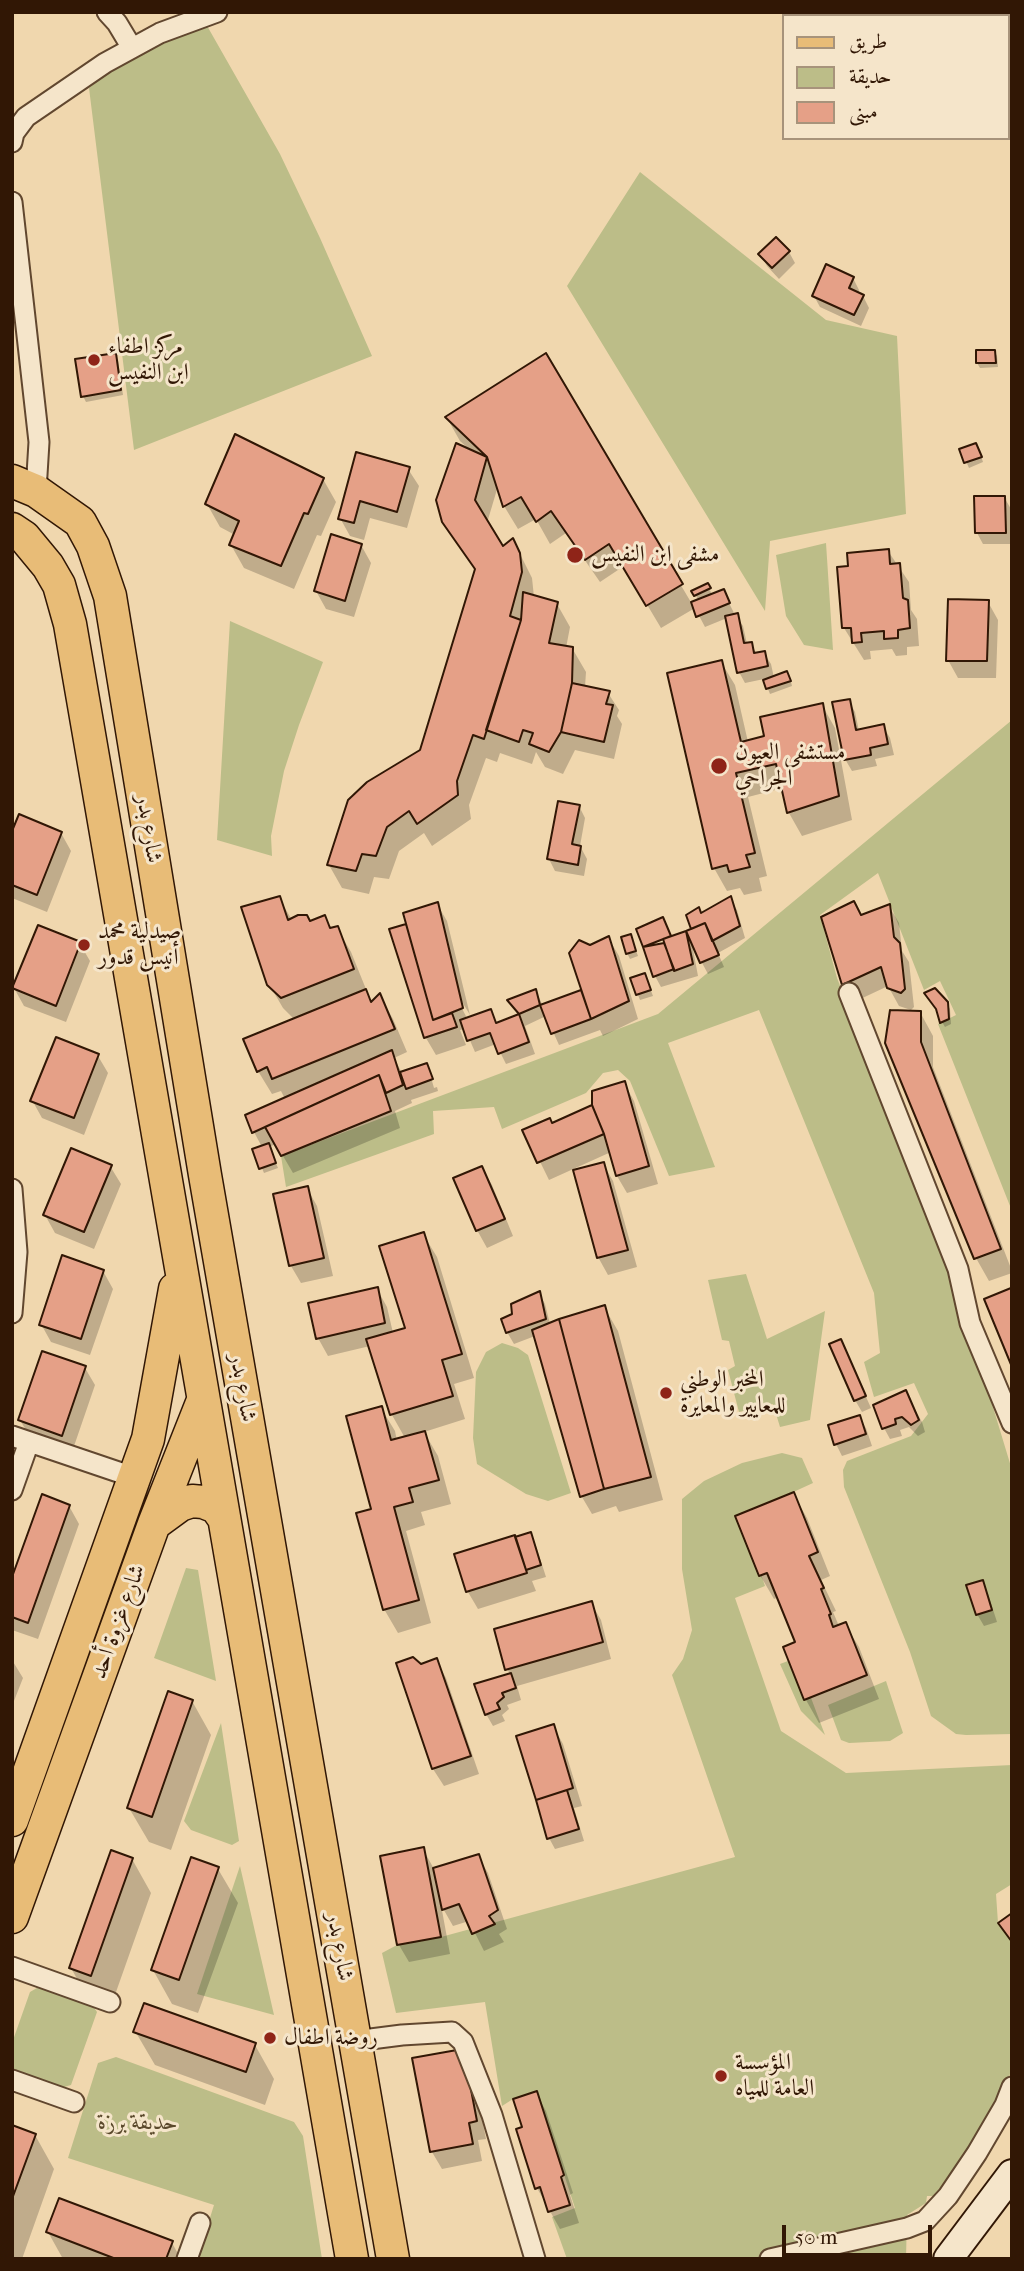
<!DOCTYPE html>
<html>
<head>
<meta charset="utf-8">
<style>
  body { margin:0 }
  #map { position:relative; width:1024px; height:2271px; overflow:hidden; background:#f0d7ae; font-family:"IM FELL French Canon",Amiri,serif }
  canvas { display:block }
  .frame { position:absolute; inset:0; border:14px solid #311705; pointer-events:none }
  .legend { position:absolute; left:782px; top:14px; width:228px; height:126px; box-sizing:border-box; background:#f5e5ca; border:2px solid #a7937b; margin:0; padding:9px 12px; list-style:none; font-size:21px; color:#311705 }
  .legend li { display:flex; align-items:center; gap:14px; height:35px }
  .legend b { width:35px; border:2px solid #a7937b }
  .scale { position:absolute; left:782px; top:2225px; width:150px; height:32px; box-sizing:border-box; border:4px solid #311705; border-top:0; padding-left:9px; font-size:21px; line-height:24px; white-space:nowrap; color:#311705; -webkit-text-stroke:5px #f5e5ca; paint-order:stroke }
</style>
</head>
<body>
<div id="map">
<canvas width="1024" height="2271"></canvas>
<div class="frame"></div>
<ul class="legend">
<li><b style="height:9px;background:#e8bc77"></b>طريق</li>
<li><b style="height:19px;background:#bcbd88"></b>حديقة</li>
<li><b style="height:19px;background:#e5a087"></b>مبنى</li>
</ul>
<div class="scale">50 m</div>
</div>
<script>
const ctx = document.querySelector('canvas').getContext('2d');
ctx.lineJoin = 'round';
function paint(path, color) { ctx.fillStyle = color; ctx.fill(path, 'evenodd'); }
const poly = rows => new Path2D(rows.map(r => 'M' + r).join(''));
function strokePath(path, color, width, dash) { ctx.strokeStyle = color; ctx.lineWidth = width; ctx.lineCap = dash ? 'butt' : 'round'; ctx.setLineDash(dash || []); ctx.stroke(path); }
function write(font, color, halo, rows, align = 'center') {
  ctx.font = font + ' "IM FELL French Canon",Amiri,serif'; ctx.lineWidth = 6; ctx.setLineDash([]); ctx.textBaseline = 'middle'; ctx.strokeStyle = halo; ctx.fillStyle = color; for (const [text, x, y, turn = 0] of rows) {
    ctx.save(); ctx.translate(x, y); ctx.rotate((+turn || 0) * Math.PI / 180); ctx.textAlign = isNaN(turn) ? turn : align; if (halo) ctx.strokeText(text, 0, 0); ctx.fillText(text, 0, 0); ctx.restore();
  }
}
const green = poly([
  [206,24,280,154,320,238,372,356,134,450,89,88,130,54],
  [640,172,826,320,897,336,906,514,770,541,765,611,567,286],
  [826,543,833,650,804,645,786,616,776,555],
  [230,621,323,662,299,725,284,771,271,836,272,856,217,840],
  [1012,720,1012,1211,938,1024,956,1015,940,981,924,990,878,873,820,915,837,978,947,1255,1012,1470,1012,1734,966,1735,956,1734,931,1716,910,1652,844,1487,843,1470,847,1461,911,1436,928,1414,914,1383,874,1397,864,1362,880,1353,874,1293,759,1010,668,1043,715,1167,669,1176,630,1081,618,1070,603,1073,586,1093,502,1129,494,1107,433,1111,434,1134,286,1187,281,1156,658,1014],
  [746,1274,767,1339,825,1311,810,1420,780,1427,773,1404,739,1412,728,1370,735,1366,729,1341,722,1340,708,1280],
  [502,1343,518,1348,528,1355,571,1493,548,1501,526,1494,477,1464,473,1438,476,1372,486,1352],
  [782,1453,802,1458,813,1483,741,1516,765,1586,735,1598,781,1731,846,1773,1012,1765,1012,1884,996,1894,998,1923,1012,1942,1011,2072,980,2135,952,2174,933,2196,927,2196,926,2203,907,2215,906,2259,567,2259,552,2217,575,2208,537,2092,513,2099,502,2106,485,2002,396,2013,382,1953,397,1945,441,1937,735,1857,672,1675,683,1659,692,1630,682,1569,682,1499,704,1481,742,1463],
  [186,1568,198,1570,216,1681,154,1658],
  [796,1658,825,1735,801,1711,780,1664],
  [886,1681,903,1733,890,1741,849,1743,841,1740,828,1705],
  [221,1723,239,1841,232,1845,191,1830,184,1821],
  [240,1866,274,2015,197,1994],
  [42,1985,91,2003,97,2012,71,2085,57,2089,12,2072,12,2043,30,1992],
  [116,2057,294,2122,303,2136,322,2259,206,2259,198,2256,214,2205,68,2158,98,2063]
]);
const shadow = poly([
  [944,12,1002,12,1001,16,943,16],
  [789,252,795,263,779,279,767,266,761,255],
  [853,278,859,290,858,294,863,296,869,308,861,326,820,307,814,296],
  [994,351,997,356,998,367,980,368,977,363],
  [115,355,118,360,123,395,86,402,83,396],
  [545,355,692,604,699,601,694,592,707,585,713,596,723,591,735,615,743,626,747,644,751,644,757,654,764,653,771,664,774,678,790,678,792,686,770,694,764,679,745,683,739,672,727,618,705,627,695,608,661,628,624,566,600,582,566,533,550,544,536,519,518,529,504,506,498,486,487,523,503,548,513,540,532,578,534,597,557,604,570,627,566,648,572,648,586,672,585,687,608,693,619,710,617,716,622,724,614,759,575,750,563,774,545,767,536,752,532,764,500,753,497,762,486,758,469,805,471,819,432,846,424,833,399,851,389,879,374,877,369,894,342,888,329,865,421,751,476,572,443,521,471,451,460,441,447,418],
  [961,450,979,450,983,462,969,468],
  [358,454,408,469,419,486,407,528,370,518,364,540,350,536,340,518],
  [323,479,336,502,321,536,317,535,294,589,244,568,231,545,235,535,220,527,207,504],
  [1004,497,1011,509,1011,544,983,544,977,533],
  [361,545,371,563,354,617,326,609,316,591],
  [888,551,909,582,911,610,917,619,919,646,907,647,907,655,896,656,892,649,870,651,871,659,864,660,844,628,850,567],
  [988,602,998,620,996,678,958,678,948,660],
  [721,662,735,685,748,742,767,737,822,705,835,728,852,820,802,836,789,813,783,788,748,797,767,876,759,878,762,891,744,895,740,888,727,891,714,868],
  [849,701,855,712,859,731,883,726,890,738,894,755,875,759,877,766,852,771,845,759],
  [579,806,585,818,580,846,587,859,584,876,555,871,549,859],
  [61,833,71,851,47,912,12,898,12,835],
  [279,898,292,920,309,923,324,917,332,929,337,928,351,952,372,1004,380,996,393,1019,407,1052,394,1058,402,1073,427,1065,432,1074,430,1074,434,1088,437,1087,438,1091,411,1100,412,1103,395,1111,400,1128,293,1173,276,1144,269,1147,278,1168,264,1173,254,1150,262,1147,254,1132,285,1099,281,1091,272,1094,258,1071,295,1020,283,1008,269,984],
  [730,899,737,910,745,938,718,953,724,967,708,974,692,944,698,976,661,987,655,976,638,930,662,920,672,938,693,930,702,915],
  [664,937,667,944,646,948,645,945],
  [437,904,447,921,470,1015,461,1000,458,1001,468,1020,490,1011,497,1025,520,1016,509,1001,536,991,543,1006,580,992,586,1002,590,947,609,939,619,956,638,1019,603,1036,600,1030,559,1045,546,1016,525,1026,535,1054,506,1064,496,1044,475,1052,465,1029,460,1030,466,1045,436,1055,426,1038,391,930,408,925],
  [889,906,899,923,902,951,909,962,914,1007,911,1010,899,1006,888,986,854,1002,844,985,823,918,861,917],
  [631,936,638,956,630,959,627,953],
  [80,944,90,961,66,1022,24,1006,14,988],
  [645,975,653,996,640,1000,632,979],
  [947,1003,950,1009,951,1024,945,1027,942,1022],
  [920,1012,933,1036,933,1067,1012,1271,1012,1273,989,1281,976,1258,887,1043],
  [98,1056,108,1073,84,1135,42,1118,32,1100],
  [624,1083,634,1101,658,1184,627,1193,617,1176,611,1152,549,1180,525,1131,552,1125,594,1106],
  [603,1164,613,1181,637,1267,608,1275,598,1257],
  [110,1166,121,1184,94,1249,55,1233,45,1215],
  [482,1168,492,1185,513,1236,487,1248,477,1230],
  [307,1188,317,1206,333,1276,301,1283,291,1266],
  [423,1234,437,1257,474,1378,454,1384,465,1419,424,1432,438,1456,451,1504,421,1512,425,1525,406,1531,431,1623,398,1633,384,1609,373,1510,381,1408,395,1431,397,1441,405,1438,392,1415,370,1346,328,1356,318,1338,377,1289,387,1307,393,1333,407,1329],
  [103,1271,113,1289,90,1355,51,1342,41,1324],
  [539,1293,545,1304,550,1324,604,1307,618,1331,663,1500,619,1512,616,1506,592,1514,582,1497,535,1336,514,1344,507,1332,514,1315],
  [841,1341,871,1408,862,1412,855,1400],
  [85,1368,95,1385,72,1452,30,1437,20,1420],
  [905,1392,922,1422,925,1432,918,1436,909,1427,900,1430,902,1436,890,1439,884,1428],
  [859,1417,866,1428,872,1446,842,1456,836,1444],
  [794,1495,807,1518,830,1576,821,1580,836,1611,833,1612,839,1626,845,1624,859,1647,879,1699,819,1723,806,1700,785,1648,797,1643,779,1597,774,1599,760,1575],
  [69,1506,79,1524,38,1639,12,1630,12,1582],
  [530,1534,536,1546,546,1577,532,1581,536,1591,478,1609,468,1592,456,1555],
  [982,1583,988,1594,997,1622,984,1626,977,1614],
  [591,1603,601,1620,611,1659,517,1686,521,1700,507,1705,509,1709,502,1715,505,1721,493,1726,486,1714,511,1675,507,1669],
  [12,1660,23,1678,12,1706],
  [436,1660,446,1678,479,1774,444,1786,433,1769,398,1664,421,1666],
  [192,1701,211,1735,171,1850,149,1842,129,1808],
  [553,1726,563,1744,582,1806,574,1808,584,1841,555,1849,549,1838,518,1737],
  [423,1849,434,1869,478,1856,488,1873,507,1929,499,1934,504,1942,484,1951,469,1921,453,1926,441,1905,450,1954,409,1962,399,1945,382,1857],
  [132,1859,151,1893,110,2009,90,2002,71,1968],
  [218,1869,238,1903,198,2013,172,2004,153,1970],
  [135,2031,255,2045,274,2079,265,2105,155,2065],
  [414,2059,473,2072,486,2139,478,2140,482,2161,442,2169,432,2152],
  [536,2093,546,2111,573,2193,570,2195,579,2223,560,2229,537,2188,524,2129],
  [12,2130,35,2135,54,2169,22,2259,12,2259],
  [48,2232,172,2243,181,2259,63,2259]
]);
const building = poly([
  [942,12,991,12,990,16,942,16,942,12],
  [776,237,790,251,772,268,758,254,776,237],
  [826,264,854,277,849,288,864,295,854,315,812,296,826,264],
  [976,350,995,350,996,363,976,363,976,350],
  [116,353,121,390,81,397,75,359,116,353],
  [546,353,683,584,646,606,609,544,585,560,551,511,536,522,521,497,503,507,487,457,445,417,546,353],
  [235,434,324,478,308,514,304,513,281,566,229,545,239,521,205,504,235,434],
  [456,443,487,457,475,500,503,546,513,538,520,553,522,572,510,616,521,620,484,739,473,735,457,781,458,795,417,824,409,811,387,827,376,856,362,854,356,871,327,865,348,800,367,782,420,750,475,569,442,522,436,500,456,443],
  [976,443,982,457,964,463,959,449,976,443],
  [356,452,410,467,397,512,360,501,354,523,338,519,356,452],
  [974,496,1005,496,1006,533,975,533,974,496],
  [331,534,362,544,345,601,314,591,331,534],
  [889,549,890,564,900,563,903,598,908,600,910,628,898,630,898,638,884,639,884,631,861,633,862,642,852,643,851,628,842,628,837,567,848,566,847,553,889,549],
  [708,583,711,588,694,596,691,591,708,583],
  [724,589,730,603,696,617,691,602,724,589],
  [523,592,558,602,549,643,573,647,572,683,561,732,549,752,529,744,533,733,523,730,519,742,486,730,521,620,523,592],
  [948,599,989,600,987,661,946,661,948,599],
  [738,613,744,643,752,642,754,653,765,651,768,666,737,673,725,616,738,613],
  [722,660,741,742,764,736,760,717,823,703,839,796,787,813,776,764,736,773,755,853,746,855,750,867,729,872,727,865,712,869,667,673,722,660],
  [787,671,791,681,766,689,763,680,787,671],
  [572,683,610,691,606,704,613,705,604,742,561,732,572,683],
  [850,699,856,730,884,724,888,744,870,748,871,755,844,760,832,702,850,699],
  [558,801,580,805,572,844,581,846,578,865,547,859,558,801],
  [19,814,62,832,37,895,12,885,12,831,19,814],
  [280,896,288,920,298,915,307,915,310,921,325,915,330,928,338,926,354,969,281,998,267,985,241,907,280,896],
  [731,896,740,926,712,941,705,923,691,929,686,915,699,907,701,913,731,896],
  [854,901,861,915,890,904,894,937,900,943,905,989,901,993,887,988,881,967,842,985,821,917,854,901],
  [438,902,463,1008,433,1020,403,913,438,902],
  [663,917,671,936,643,947,636,929,663,917],
  [705,923,719,955,700,963,686,931,705,923],
  [406,924,433,1020,452,1013,457,1027,424,1038,389,929,406,924],
  [38,925,81,942,56,1006,12,988,38,925],
  [686,931,693,964,674,971,663,939,686,931],
  [631,934,636,951,626,954,621,937,631,934],
  [609,936,629,1001,591,1019,569,953,579,940,590,945,609,936],
  [664,943,674,969,653,977,643,947,664,943],
  [645,973,651,990,636,995,630,978,645,973],
  [935,988,948,1002,949,1019,940,1023,936,1009,924,993,935,988],
  [366,989,371,1002,380,993,395,1029,272,1079,267,1067,257,1072,243,1039,366,989],
  [536,989,540,1005,519,1014,507,1000,536,989],
  [581,990,591,1019,551,1034,540,1005,581,990],
  [491,1009,496,1023,519,1014,529,1042,498,1054,490,1033,467,1041,460,1020,491,1009],
  [890,1010,921,1011,921,1042,1001,1249,974,1259,885,1043,890,1010],
  [56,1037,99,1054,74,1118,30,1101,56,1037],
  [392,1050,403,1085,386,1093,379,1075,252,1133,245,1115,392,1050],
  [427,1063,433,1079,406,1089,400,1072,427,1063],
  [379,1075,391,1111,281,1156,265,1127,379,1075],
  [625,1081,649,1166,616,1176,604,1134,592,1105,592,1091,625,1081],
  [592,1105,604,1134,537,1163,522,1130,550,1118,552,1123,592,1105],
  [269,1143,276,1163,259,1169,252,1149,269,1143],
  [71,1148,112,1165,84,1232,43,1215,71,1148],
  [604,1162,628,1250,597,1258,573,1170,604,1162],
  [482,1166,505,1219,476,1231,453,1178,482,1166],
  [308,1186,324,1258,289,1266,273,1194,308,1186],
  [424,1232,462,1354,442,1360,453,1396,390,1415,366,1339,405,1328,379,1246,424,1232],
  [62,1255,104,1270,81,1339,39,1325,62,1255],
  [378,1287,385,1323,316,1339,308,1303,378,1287],
  [1011,1288,1012,1291,1012,1367,984,1299,1011,1288],
  [540,1291,546,1319,506,1333,501,1319,512,1314,511,1304,540,1291],
  [605,1305,651,1477,604,1489,559,1319,605,1305],
  [559,1319,604,1489,580,1497,532,1330,559,1319],
  [841,1339,866,1396,854,1401,829,1344,841,1339],
  [42,1351,86,1366,62,1436,18,1420,42,1351],
  [906,1390,919,1420,911,1425,902,1417,895,1419,896,1424,882,1429,873,1405,906,1390],
  [382,1406,391,1440,425,1431,439,1480,409,1488,413,1502,394,1507,419,1600,383,1610,356,1513,371,1509,346,1416,382,1406],
  [860,1415,866,1434,834,1445,828,1425,860,1415],
  [794,1492,818,1552,809,1556,824,1588,821,1589,831,1614,829,1615,833,1627,846,1622,867,1675,804,1700,783,1647,795,1642,767,1573,759,1576,735,1516,794,1492],
  [42,1494,70,1505,28,1623,12,1617,12,1577,42,1494],
  [531,1532,541,1565,526,1570,515,1537,531,1532],
  [515,1535,527,1573,466,1592,454,1554,515,1535],
  [983,1580,992,1610,976,1615,966,1585,983,1580],
  [592,1601,603,1642,505,1670,494,1629,592,1601],
  [413,1657,421,1664,437,1658,471,1756,432,1769,396,1663,413,1657],
  [511,1673,516,1688,502,1693,504,1697,497,1703,500,1709,485,1715,474,1684,511,1673],
  [168,1691,193,1700,152,1817,127,1808,168,1691],
  [554,1724,573,1788,536,1800,516,1736,554,1724],
  [567,1790,579,1829,547,1839,536,1800,567,1790],
  [424,1847,441,1937,397,1945,380,1856,424,1847],
  [111,1850,133,1858,91,1976,69,1968,111,1850],
  [479,1854,498,1910,489,1916,495,1924,472,1934,459,1904,442,1910,433,1868,479,1854],
  [191,1857,219,1867,179,1980,151,1970,191,1857],
  [1012,1913,1012,1942,998,1923,1012,1913],
  [144,2003,256,2043,246,2072,133,2032,144,2003],
  [457,2050,464,2053,477,2121,469,2123,473,2144,430,2152,412,2058,457,2050],
  [537,2091,564,2175,561,2177,570,2205,548,2212,540,2187,535,2189,516,2129,522,2127,513,2099,537,2091],
  [12,2125,36,2134,12,2199,12,2125],
  [59,2198,173,2241,166,2259,116,2259,46,2232,59,2198]
]);
const minor = poly([
  [107,12,117,23,132,48],
  [882,12,885,16],
  [1008,127,1012,128],
  [12,142,14,133,26,117,105,63,160,33,217,12],
  [12,202,39,442,36,491],
  [849,993,958,1269,970,1323,1012,1423],
  [12,1189,17,1252,12,1313],
  [12,1436,136,1478],
  [12,1490,29,1442],
  [12,1967,110,2002],
  [355,2041,402,2035,452,2032,463,2042,492,2115,535,2259],
  [12,2080,74,2102],
  [187,2259,200,2223],
  [770,2259,907,2228,925,2221,948,2196,977,2153,1005,2105,1012,2087]
]);
const secondary = poly([
  [948,2259,1012,2174]
]);
const primary = poly([
  [12,481,36,491,80,522,93,546,110,596,205,1175,393,2259],
  [12,529,24,537,48,566,59,585,70,624,352,2259],
  [154,1524,180,1505,192,1501,203,1502,216,1507,223,1517],
  [12,1820,148,1439,175,1289],
  [12,1917,154,1524,202,1403]
]);
const markers = [
  [94,360,7,"#8f2418"],
  [575,555,9,"#8f2418"],
  [719,766,9,"#8f2418"],
  [84,945,7,"#8f2418"],
  [666,1393,7,"#8f2418"],
  [270,2038,7,"#8f2418"],
  [721,2076,7,"#8f2418"]
];
const poiNames = [
  ["مركز اطفاء",108,347],
  ["ابن النفيس",108,373],
  ["مشفى ابن النفيس",591,555],
  ["مستشفى العيون",735,753],
  ["الجراحي",735,779],
  ["صيدلية محمد",98,932],
  ["أنيس قدور",98,958],
  ["المخبر الوطني",680,1380],
  ["للمعايير والمعايرة",680,1406],
  ["روضة اطفال",284,2038],
  ["المؤسسة",735,2063],
  ["العامة للمياه",735,2089]
];
const streetNames = [
  ["شارع بدر",148,829,81],
  ["شارع بدر",242,1388,80],
  ["شارع غزوة أحد",119,1622,-70],
  ["شارع بدر",339,1947,80]
];
const parkNames = [
  ["حديقة برزة",138,2123]
];
paint(green, '#bcbd88');
paint(shadow, '#0003');
paint(building, '#e5a087');
strokePath(building, '#311705', 2);
strokePath(minor, '#61472f', 23);
strokePath(secondary, '#311705', 32);
strokePath(primary, '#311705', 35);
strokePath(minor, '#f5e5ca', 19);
strokePath(secondary, '#f5e5ca', 28);
strokePath(primary, '#e8bc77', 32);
for (const [x, y, r, color] of markers) { const dot = new Path2D(); dot.arc(x, y, r, 0, 2 * Math.PI); ctx.fillStyle = color; ctx.fill(dot); strokePath(dot, '#f5e5ca', 2.5); }
write('23px', '#311705', '#f5e5ca', poiNames, 'left');
write('23px', '#311705', '#f5e5ca', streetNames);
write('italic 23px', '#5b492c', '#f5e5ca', parkNames);
</script>
</body>
</html>
